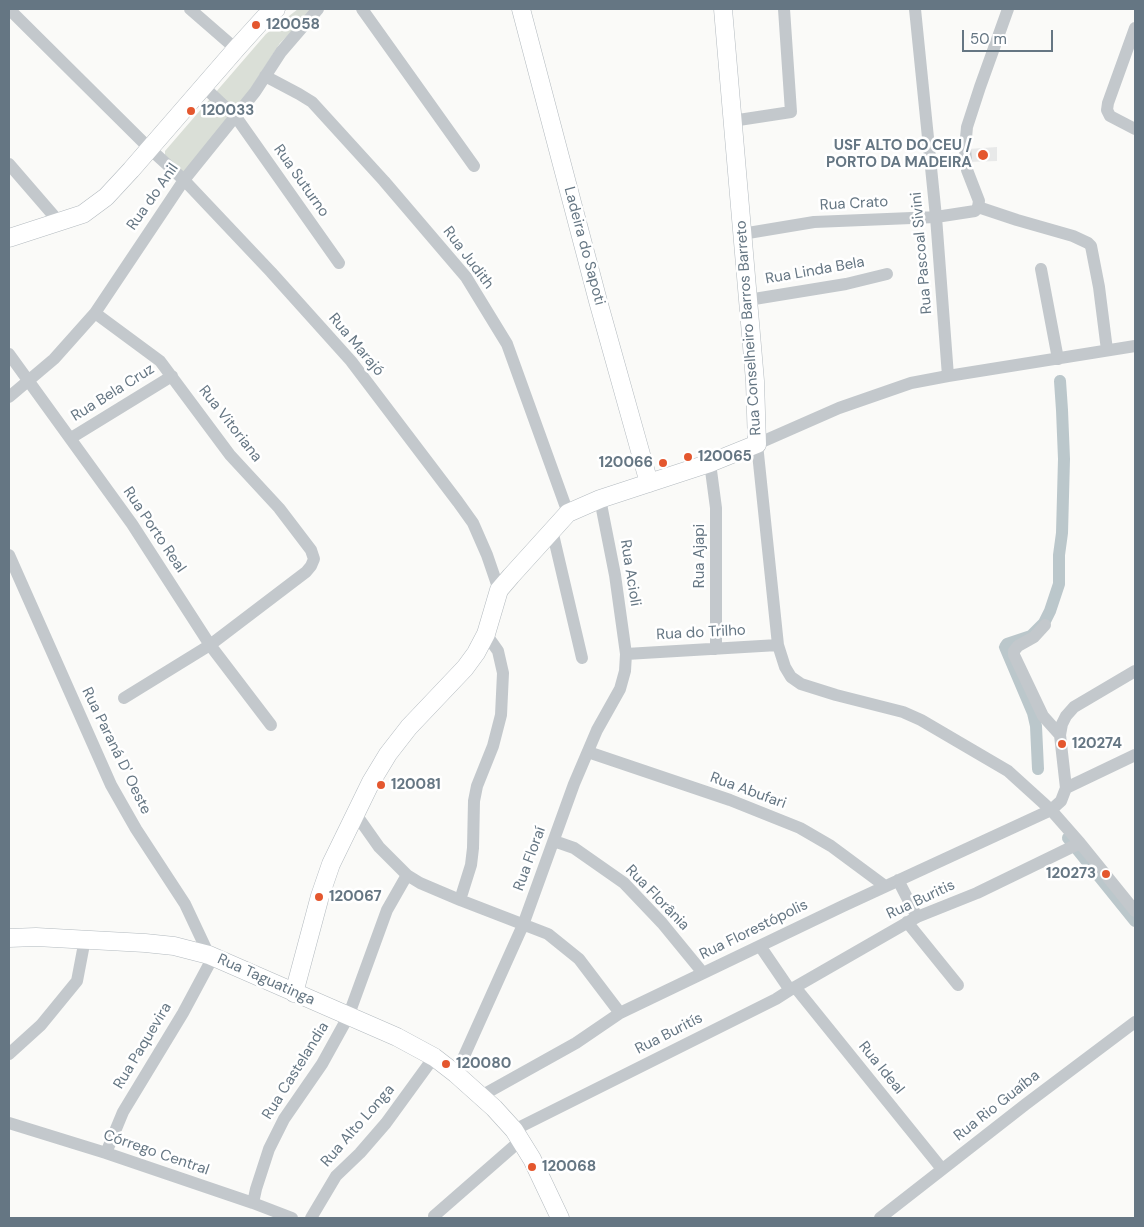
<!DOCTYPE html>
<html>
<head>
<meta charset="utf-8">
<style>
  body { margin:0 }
  #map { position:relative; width:1144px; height:1227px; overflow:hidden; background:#fafaf8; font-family:"DM Sans",sans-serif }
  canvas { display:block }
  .frame { position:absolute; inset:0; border:10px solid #657683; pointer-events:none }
  .scale { position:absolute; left:962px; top:30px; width:91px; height:22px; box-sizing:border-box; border:2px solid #657683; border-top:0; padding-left:6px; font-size:15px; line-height:18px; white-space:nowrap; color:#657683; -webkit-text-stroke:4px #fff; paint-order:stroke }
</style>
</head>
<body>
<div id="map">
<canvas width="1144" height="1227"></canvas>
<div class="frame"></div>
<div class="scale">50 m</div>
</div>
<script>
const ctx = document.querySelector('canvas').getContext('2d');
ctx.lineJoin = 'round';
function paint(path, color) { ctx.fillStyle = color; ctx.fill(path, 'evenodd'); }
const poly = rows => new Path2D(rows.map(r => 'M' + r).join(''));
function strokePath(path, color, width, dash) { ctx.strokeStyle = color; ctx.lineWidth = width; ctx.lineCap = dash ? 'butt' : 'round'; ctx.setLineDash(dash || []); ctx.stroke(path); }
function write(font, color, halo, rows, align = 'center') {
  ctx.font = font + ' "DM Sans",sans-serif'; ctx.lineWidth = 5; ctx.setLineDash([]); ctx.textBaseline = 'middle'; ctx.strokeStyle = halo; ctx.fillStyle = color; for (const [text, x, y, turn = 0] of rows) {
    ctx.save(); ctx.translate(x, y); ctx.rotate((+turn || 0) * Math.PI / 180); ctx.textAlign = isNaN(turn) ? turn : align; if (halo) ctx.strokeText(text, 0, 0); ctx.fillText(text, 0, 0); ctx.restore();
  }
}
const built = poly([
  [997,147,997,161,968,162,968,149]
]);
const green = poly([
  [298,9,316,9,280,43,248,93,184,173,165,155,165,151,266,34]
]);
const canal = poly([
  [1038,769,1036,726,1033,713,1005,647,1007,644,1031,636,1044,623,1050,611,1059,584,1059,555,1062,533,1064,459,1062,410,1060,381],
  [1068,838,1135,921]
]);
const street = poly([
  [9,9,149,148,184,180,271,272,351,361,458,502,473,523,487,555,499,590],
  [190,9,236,49],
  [362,9,474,166],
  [915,9,936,217,948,376],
  [1135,28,1108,103,1107,110,1110,116,1135,129],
  [265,76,299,94,312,102,384,181,466,277,507,344,568,513],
  [203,86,236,117,339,263],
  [732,121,791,112,784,9],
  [9,164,60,223],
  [978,207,1017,220,1073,236,1088,243,1091,246,1099,287,1107,350],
  [742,234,814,222,936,217,975,211,978,207,979,201,967,170,965,149,967,127,980,87,1008,9],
  [1041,269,1058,359],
  [748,300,846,284,887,274],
  [95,313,160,361,230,455,279,508,311,550,314,559,311,566,306,572,210,645,124,698],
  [1135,346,948,376,911,383,839,408,757,444,778,645,785,667,791,677,801,684,836,695,903,712,921,720,1008,771,1051,810,1080,843,1135,911],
  [9,354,132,524,210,645,271,725],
  [9,397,54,359,95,313,184,180,255,92,281,52,318,9],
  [71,438,172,376],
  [710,463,716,508,716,649],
  [552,530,582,658],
  [9,555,111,785,136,829,185,904,209,955],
  [1045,625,1034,637,1018,646,1014,651,1014,655,1043,716,1060,735],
  [626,654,778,645],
  [588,752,730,800,800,828,831,846,885,886],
  [1066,788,1135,755],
  [355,813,379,847,407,875,420,883,460,900,548,934,579,959,620,1013],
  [554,841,574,848,624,883,662,923,703,973],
  [898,880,917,917],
  [460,900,471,865,473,848,474,801,477,786,493,746,501,715,503,673,498,651,486,634],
  [907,922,958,985],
  [795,987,942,1169],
  [790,990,917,917,977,893,1080,843],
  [9,1054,41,1025,77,981,85,939],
  [456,1074,523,925,574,784,597,730,620,689,625,671,626,654,615,575,600,499],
  [481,1096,576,1043,620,1013,843,906,1051,810,1061,801,1066,788,1060,735,1062,724,1066,716,1074,707,1135,671],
  [9,1123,106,1153,253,1203,292,1218],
  [514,1130,776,999,790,990,760,946],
  [106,1153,123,1112,183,1013,213,957],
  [253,1203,256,1189,269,1149,284,1119,322,1064,348,1017,387,910,407,875],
  [434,1216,521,1140],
  [311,1218,336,1176,360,1153,386,1123,434,1057],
  [880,1218,1026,1104,1135,1022]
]);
const secondary = poly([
  [521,9,598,301,649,483],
  [9,238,83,214,106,197,131,170,236,49,264,18,276,9],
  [9,938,36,937,145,943,174,946,209,955,397,1037,434,1057,456,1074,494,1108,514,1130,532,1159,560,1218],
  [294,993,320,896,331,864,371,782,388,754,409,727,465,668,476,653,486,634,499,590,511,576,568,513,600,499,710,463,757,444,755,381,723,9]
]);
const markers = [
  [256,25,5,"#e4572e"],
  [191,111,5,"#e4572e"],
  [983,155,6,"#e4572e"],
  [688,457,5,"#e4572e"],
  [663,463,5,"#e4572e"],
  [1062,744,5,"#e4572e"],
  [381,785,5,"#e4572e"],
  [1106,874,5,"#e4572e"],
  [319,897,5,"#e4572e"],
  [446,1064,5,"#e4572e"],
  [532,1167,5,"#e4572e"]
];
const poiNames = [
  ["120058",266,25],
  ["120033",201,111],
  ["USF ALTO DO CEU /",972,146,"right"],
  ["PORTO DA MADEIRA",972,163,"right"],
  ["120065",698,457],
  ["120066",653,463,"right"],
  ["120274",1072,744],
  ["120081",391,785],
  ["120273",1096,874,"right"],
  ["120067",329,897],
  ["120080",456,1064],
  ["120068",542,1167]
];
const streetNames = [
  ["Rua Suturno",301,181,55],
  ["Rua do Anil",153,197,-55],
  ["Rua Crato",854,204,-3],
  ["Ladeira do Sapoti",584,246,75],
  ["Rua Pascoal Sivini",922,253,-95],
  ["Rua Judith",468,258,53],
  ["Rua Linda Bela",815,271,-10],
  ["Rua Conselheiro Barros Barreto",749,328,-94],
  ["Rua Marajó",356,345,50],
  ["Rua Bela Cruz",113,393,-32],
  ["Rua Vitoriana",230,424,52],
  ["Rua Porto Real",154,530,56],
  ["Rua Ajapi",700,556,-90],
  ["Rua Acioli",630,573,81],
  ["Rua do Trilho",701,633,-3],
  ["Rua Paraná D' Oeste",116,751,64],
  ["Rua Abufari",748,791,20],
  ["Rua Floraí",530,859,-70],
  ["Rua Florânia",657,898,46],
  ["Rua Buritis",921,900,-25],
  ["Rua Florestópolis",754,930,-26],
  ["Rua Taguatinga",266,980,24],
  ["Rua Buritís",669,1034,-27],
  ["Rua Paquevira",143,1046,-59],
  ["Rua Ideal",881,1068,51],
  ["Rua Castelandia",296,1071,-58],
  ["Rua Rio Guaíba",997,1106,-38],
  ["Rua Alto Longa",358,1126,-49],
  ["Córrego Central",156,1153,19]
];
paint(built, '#e8e9e9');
paint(green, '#dadfd7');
strokePath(canal, '#bbc7cb', 12);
strokePath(secondary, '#b3babf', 19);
strokePath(street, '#c3c8cc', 12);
strokePath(secondary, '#fff', 18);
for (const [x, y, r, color] of markers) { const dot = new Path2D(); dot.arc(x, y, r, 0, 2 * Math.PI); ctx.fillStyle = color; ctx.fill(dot); strokePath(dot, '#fff', 2); }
write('bold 15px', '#657683', '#fff', poiNames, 'left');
write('15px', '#657683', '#fff', streetNames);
</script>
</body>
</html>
